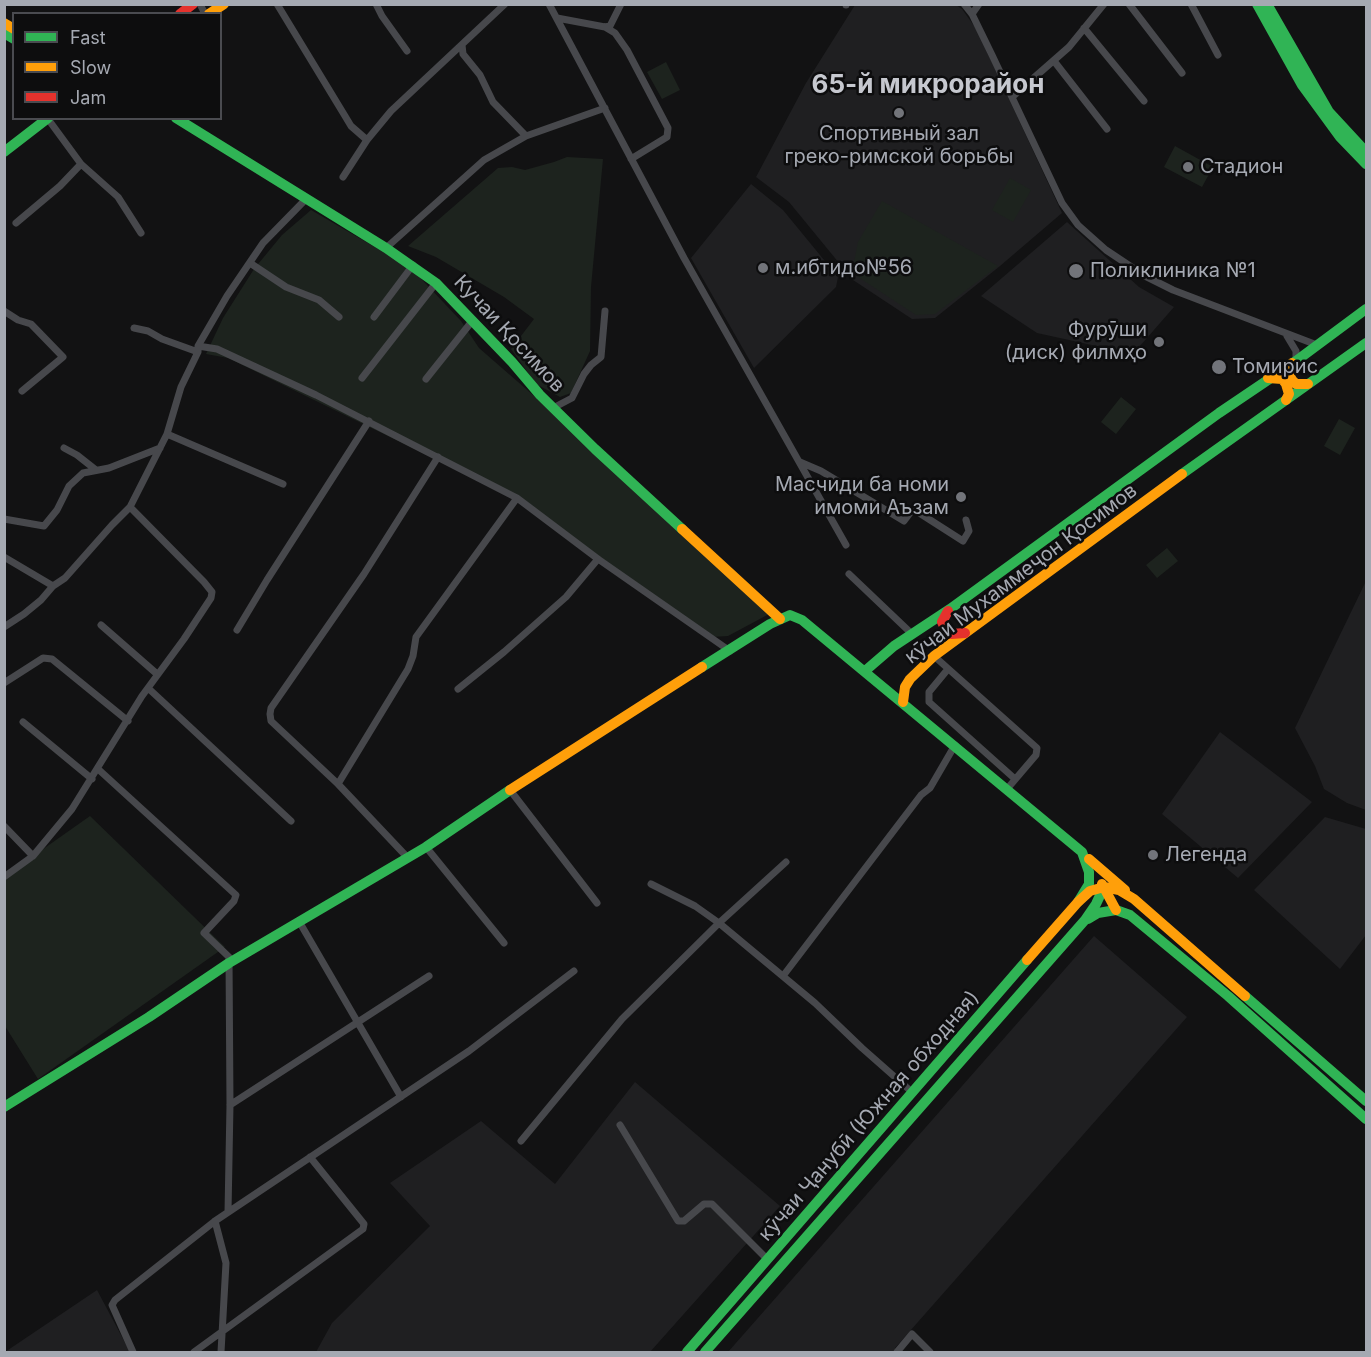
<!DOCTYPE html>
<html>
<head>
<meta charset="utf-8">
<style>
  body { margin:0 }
  #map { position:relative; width:1371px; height:1357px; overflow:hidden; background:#121213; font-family:Inter,sans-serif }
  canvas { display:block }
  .frame { position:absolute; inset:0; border:6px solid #a5a9b2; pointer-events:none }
  .legend { position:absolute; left:12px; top:12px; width:210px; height:108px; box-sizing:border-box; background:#0d0d0e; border:2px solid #4a4b50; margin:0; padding:8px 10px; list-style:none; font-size:18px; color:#a5a9b2 }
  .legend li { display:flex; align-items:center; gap:12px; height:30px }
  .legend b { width:30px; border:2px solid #4a4b50 }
</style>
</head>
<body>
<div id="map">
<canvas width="1371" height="1357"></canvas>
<div class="frame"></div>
<ul class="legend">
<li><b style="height:8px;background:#30b455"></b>Fast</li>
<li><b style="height:8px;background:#ff9f0a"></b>Slow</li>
<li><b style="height:8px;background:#e5322d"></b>Jam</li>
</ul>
</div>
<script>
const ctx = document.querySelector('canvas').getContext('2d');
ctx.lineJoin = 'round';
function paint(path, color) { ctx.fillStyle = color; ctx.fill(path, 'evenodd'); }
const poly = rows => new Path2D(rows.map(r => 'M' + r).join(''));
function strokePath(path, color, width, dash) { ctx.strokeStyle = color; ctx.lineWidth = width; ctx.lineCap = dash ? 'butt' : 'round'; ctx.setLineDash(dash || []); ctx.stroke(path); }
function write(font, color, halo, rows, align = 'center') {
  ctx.font = font + ' Inter,sans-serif'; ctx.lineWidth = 5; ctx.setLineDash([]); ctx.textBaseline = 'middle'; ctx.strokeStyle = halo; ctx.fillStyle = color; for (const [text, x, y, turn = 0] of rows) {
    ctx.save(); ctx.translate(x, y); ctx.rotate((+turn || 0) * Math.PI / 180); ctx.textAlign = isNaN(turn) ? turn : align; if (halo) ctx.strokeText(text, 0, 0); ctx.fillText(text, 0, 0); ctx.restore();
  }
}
const built = poly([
  [855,5,956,5,962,9,977,30,1062,213,1000,266,935,318,912,319,853,280,789,202,756,177,806,83],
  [751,184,783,210,838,277,836,287,754,368,691,258],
  [1067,222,1139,287,1174,307,1133,354,1037,333,981,296],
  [1366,581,1366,810,1347,803,1324,789,1315,766,1295,728],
  [1220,732,1312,802,1238,878,1162,814],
  [1325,817,1366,829,1366,935,1340,969,1254,890],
  [1094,936,1187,1017,895,1348,895,1352,728,1352],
  [635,1082,780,1206,650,1352,316,1352,332,1323,430,1226,390,1183,481,1121,555,1184],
  [97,1290,130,1352,5,1352]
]);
const green = poly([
  [666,62,680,90,662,99,647,72],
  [1175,146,1213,167,1202,187,1164,167],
  [567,157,603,159,591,287,590,351,571,393,560,397,536,384,511,349,534,319,504,297,436,257,408,246,498,168,512,167,525,170,554,162],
  [1010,178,1031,190,1013,222,992,210],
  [882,201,998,266,935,314,916,315,852,273,858,242],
  [311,210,411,268,461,321,479,348,595,449,771,613,728,636,711,637,519,500,228,358,206,354,223,318,254,269,282,235],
  [1121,397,1136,409,1116,434,1101,422],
  [1339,419,1355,428,1340,455,1324,446],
  [1167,548,1178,561,1157,578,1146,565],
  [90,816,225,947,38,1079,5,1026,5,876]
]);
const street = poly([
  [200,4,205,14],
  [277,4,345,116,351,126,367,140],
  [376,4,382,16,407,51],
  [549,4,684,258,846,545],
  [846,4,846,5],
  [964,4,972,14,992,55,1062,203,1078,225,1106,250,1145,276,1173,290,1317,345],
  [1129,4,1182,73],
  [1191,4,1218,55],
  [972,14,979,4],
  [557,18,605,27,610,26,621,4],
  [605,27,615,33,627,50,668,128,667,137,631,159],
  [1084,28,1144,101],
  [1054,61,1107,129],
  [1012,97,1069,47,1104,4],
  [48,119,81,164,118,197,141,233],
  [526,136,605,108],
  [343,177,367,140,391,111,505,4],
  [16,223,60,186,81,164],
  [386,248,484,160,526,136,493,102,480,75,463,54,462,45],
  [250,263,286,287,319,300,339,317],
  [4,311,18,320,31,324,63,357,22,391],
  [374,317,413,265],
  [134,328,148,331,162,339,198,352],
  [1287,336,1296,351,1296,361],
  [198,346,217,349,316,395,517,498,598,559,730,651],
  [362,378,436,283],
  [426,379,473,320],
  [553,408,572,398,584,374,591,365,601,357,605,311],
  [167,434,283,484],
  [64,448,77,455,96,470],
  [800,462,821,471,904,521,913,509,963,541,969,531,966,520],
  [4,519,44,526,57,510,69,486,83,473,109,468,160,448],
  [4,557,53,586],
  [849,574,912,634],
  [101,625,157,674],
  [4,627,24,614,41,600,53,586,65,578,112,525,130,507,167,434,181,387,198,352,198,346,227,296,263,243,306,199],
  [237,630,267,580,369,421],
  [934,656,1037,748,1036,755,1007,789],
  [948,669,929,692,929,702,1015,779],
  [4,683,43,658,52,659,128,721],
  [148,688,291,821],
  [458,689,504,652,566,597,598,559],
  [23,722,92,779],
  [98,769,236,895,234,901,204,933,229,957,230,1105,228,1212],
  [338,784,408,669,413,656,416,637,517,498],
  [510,790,597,903],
  [4,826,33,856],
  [426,847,504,943],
  [408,858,338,784,271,721,270,714,271,708,364,574,438,457],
  [4,877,33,856,72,809,142,696,184,639,211,598,212,592,204,582,130,507],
  [651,884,695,906,719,923,815,1003,862,1048,913,1093],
  [300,923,401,1097],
  [783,976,921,795,930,788,955,745],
  [230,1105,429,976],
  [620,1125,678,1221,684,1221,704,1204,712,1204,768,1260],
  [521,1141,622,1019,719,923,786,862],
  [215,1221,226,1263,221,1352],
  [133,1352,112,1305,115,1300,215,1221,469,1051,574,971],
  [194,1352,363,1229,364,1224,310,1157],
  [897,1352,912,1334,930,1352]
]);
const fast = poly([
  [1257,4,1302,85,1340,137,1366,164],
  [1267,4,1329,112,1366,152],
  [4,33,14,39],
  [176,118,386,248,436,283,512,362,540,395,595,449,682,529],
  [4,152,48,118],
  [1182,474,1366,343],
  [702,667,770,624,790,615,802,620,1082,852,1089,872,1089,884,1078,902],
  [865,671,894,646,950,609,1219,413,1296,361,1366,309],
  [1088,919,1098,913,1116,910,1130,915,1228,996,1366,1119],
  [1245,996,1366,1101],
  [4,1107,149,1017,229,963,426,847,510,790],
  [687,1352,1027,960],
  [705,1352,1085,920,1096,904,1104,887]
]);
const slow = poly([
  [209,14,224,4],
  [4,23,14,29],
  [1292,363,1289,374,1292,380,1296,384,1308,384],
  [1268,378,1282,379,1286,384,1289,394,1286,400],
  [682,529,780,619],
  [903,702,905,687,910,679,934,656,1182,474],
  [510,790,702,667],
  [1089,859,1125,890],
  [1102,884,1116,910],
  [1027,960,1078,902,1090,891,1104,887,1119,890,1134,899,1245,996]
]);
const jam = poly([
  [180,14,193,4],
  [948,611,942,622,945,628,951,634,965,633]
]);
const markers = [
  [899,113,6,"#72747a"],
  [1188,167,6,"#72747a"],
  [763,268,6,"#72747a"],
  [1076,271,8,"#72747a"],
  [1159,342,6,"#72747a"],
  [1219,367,8,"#72747a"],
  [961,497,6,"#72747a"],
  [1153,855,6,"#72747a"]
];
const poiNames = [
  ["Спортивный зал",899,134,"center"],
  ["греко-римской борьбы",899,157,"center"],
  ["Стадион",1200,167],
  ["м.ибтидо№56",775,268],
  ["Поликлиника №1",1090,271],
  ["Фурӯши",1147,330,"right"],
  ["(диск) филмҳо",1147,353,"right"],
  ["Томирис",1232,367],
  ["Масчиди ба номи",949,485,"right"],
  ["имоми Аъзам",949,508,"right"],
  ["Легенда",1165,855]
];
const streetNames = [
  ["Кучаи Қосимов",509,334,47],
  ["кӯчаи Мухаммеҷон Қосимов",1021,574,-37],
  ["кӯчаи Ҷанубӣ (Южная обходная)",869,1116,-49]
];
const districtNames = [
  ["65-й микрорайон",928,85]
];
paint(built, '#1f1f21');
paint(green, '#1d231e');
strokePath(street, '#47484c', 7);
strokePath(fast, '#30b455', 10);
strokePath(slow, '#ff9f0a', 10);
strokePath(jam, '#e5322d', 10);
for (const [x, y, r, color] of markers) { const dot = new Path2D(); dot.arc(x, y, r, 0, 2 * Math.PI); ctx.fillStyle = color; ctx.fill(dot); strokePath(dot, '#0d0d0e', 2); }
write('20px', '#a5a9b2', '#0d0d0e', poiNames, 'left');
write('20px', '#a5a9b2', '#0d0d0e', streetNames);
write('bold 26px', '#c6c8cf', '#0d0d0e', districtNames);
</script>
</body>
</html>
